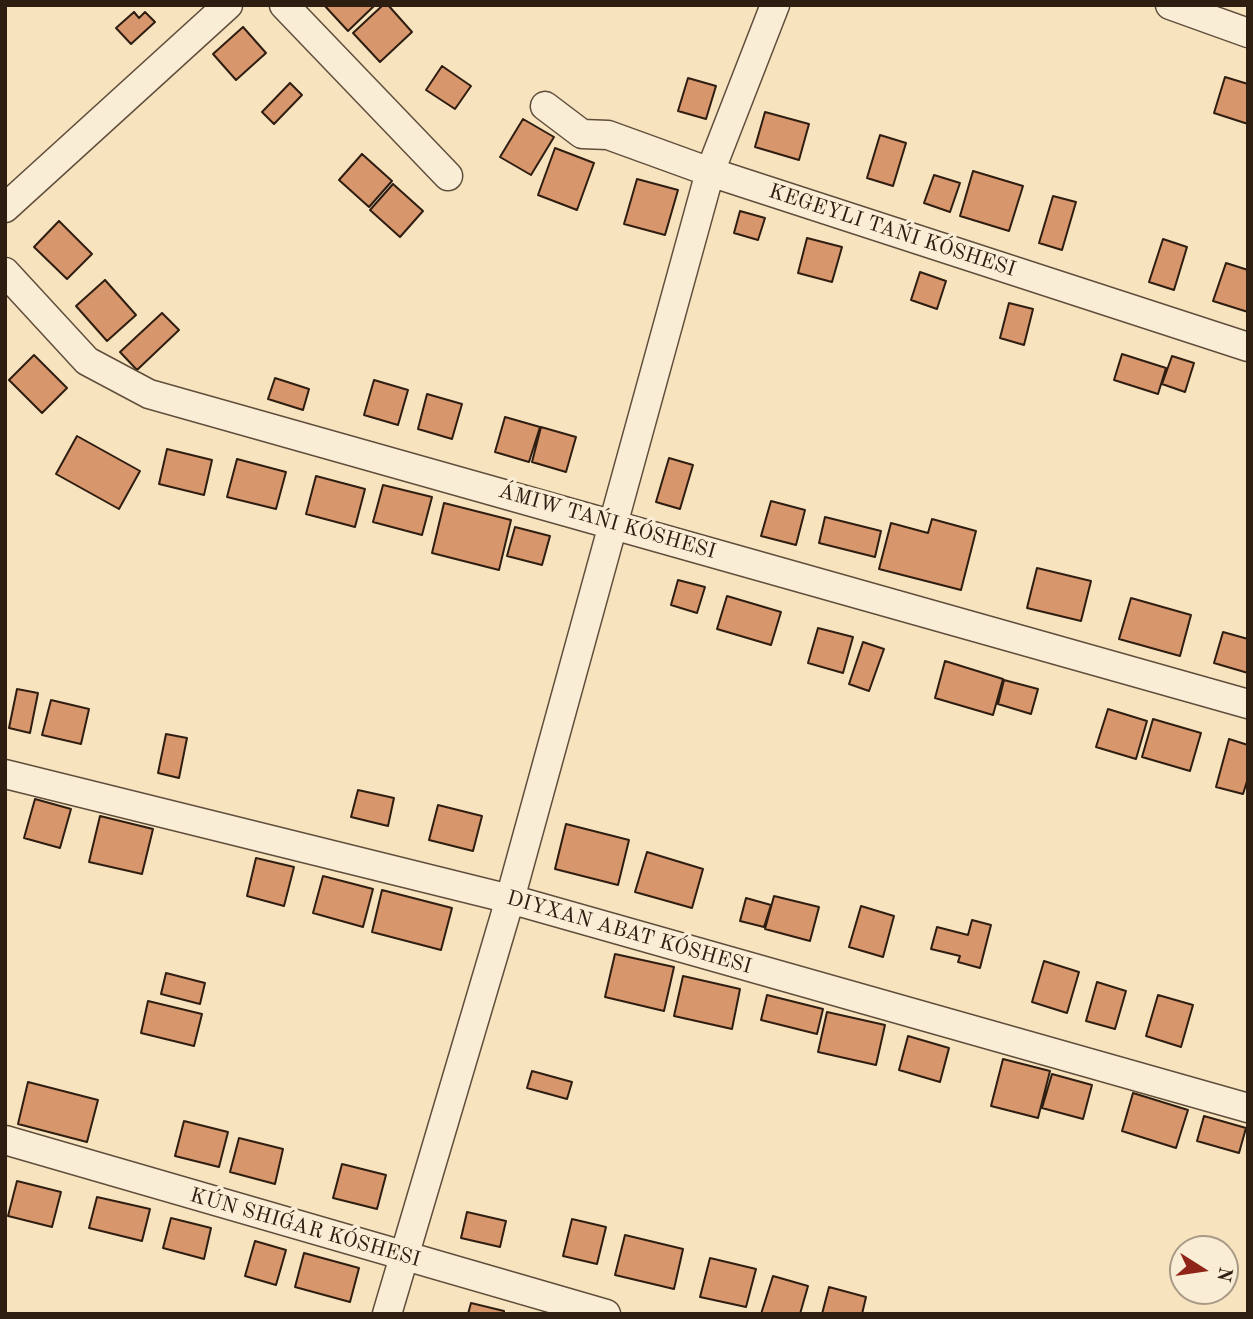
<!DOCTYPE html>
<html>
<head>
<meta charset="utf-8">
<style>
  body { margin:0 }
  #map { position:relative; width:1253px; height:1319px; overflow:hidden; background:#f8e3bf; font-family:"Old Standard TT",serif }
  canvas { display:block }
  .frame { position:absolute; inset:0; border:7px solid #2e1d11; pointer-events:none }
  .north { position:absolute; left:1169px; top:1235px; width:70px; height:70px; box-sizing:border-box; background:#faedd5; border:2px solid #a89a87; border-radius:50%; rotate:102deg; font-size:19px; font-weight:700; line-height:28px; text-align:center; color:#2e1d11 }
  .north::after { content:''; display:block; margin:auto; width:24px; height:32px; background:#8f2418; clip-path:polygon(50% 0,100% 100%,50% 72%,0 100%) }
</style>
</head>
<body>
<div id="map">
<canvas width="1253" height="1319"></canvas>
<div class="frame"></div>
<div class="north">N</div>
</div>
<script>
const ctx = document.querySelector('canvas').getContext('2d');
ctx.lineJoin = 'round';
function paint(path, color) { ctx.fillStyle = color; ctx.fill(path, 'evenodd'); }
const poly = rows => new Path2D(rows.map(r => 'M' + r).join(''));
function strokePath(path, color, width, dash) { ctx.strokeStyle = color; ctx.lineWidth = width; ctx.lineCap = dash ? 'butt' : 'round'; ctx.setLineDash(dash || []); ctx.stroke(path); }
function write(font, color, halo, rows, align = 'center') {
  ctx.font = font + ' "Old Standard TT",serif'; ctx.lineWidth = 7; ctx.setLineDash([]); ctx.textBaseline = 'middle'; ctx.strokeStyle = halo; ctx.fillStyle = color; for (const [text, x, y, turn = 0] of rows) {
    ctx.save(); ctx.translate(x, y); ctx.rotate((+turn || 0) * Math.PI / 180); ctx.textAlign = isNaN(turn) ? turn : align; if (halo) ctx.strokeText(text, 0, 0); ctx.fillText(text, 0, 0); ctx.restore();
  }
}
const building = poly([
  [324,5,375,5,348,31,324,5],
  [383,5,388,5,412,32,380,62,353,33,383,5],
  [134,12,139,18,145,12,155,22,131,44,116,28,134,12],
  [243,27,266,53,236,80,213,54,243,27],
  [442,66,471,86,455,109,426,90,442,66],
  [1225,77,1248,84,1248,124,1214,113,1225,77],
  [688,78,716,86,706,119,678,111,688,78],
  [290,83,302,95,274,124,262,112,290,83],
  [765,112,809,124,799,160,755,147,765,112],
  [523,119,554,137,531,175,500,157,523,119],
  [880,135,906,143,893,186,867,178,880,135],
  [555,148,594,163,577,210,538,195,555,148],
  [362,154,392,181,369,207,339,180,362,154],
  [973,171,1023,186,1009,231,960,216,973,171],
  [934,175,960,183,950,212,924,203,934,175],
  [637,179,678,190,665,235,624,224,637,179],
  [393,184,423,211,400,237,370,210,393,184],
  [1053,196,1076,202,1062,250,1039,243,1053,196],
  [740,211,765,218,758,240,734,233,740,211],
  [59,221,92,254,67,279,34,247,59,221],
  [807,238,842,247,832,282,798,273,807,238],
  [1163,239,1187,247,1174,290,1149,282,1163,239],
  [1226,263,1248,270,1248,312,1213,301,1226,263],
  [920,272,946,281,937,309,911,300,920,272],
  [105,280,136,315,107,341,76,306,105,280],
  [1009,303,1033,309,1024,345,1000,338,1009,303],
  [162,313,179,330,137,370,120,352,162,313],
  [1122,354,1166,368,1158,394,1114,380,1122,354],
  [34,355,67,388,42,413,9,380,34,355],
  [1172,356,1194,363,1185,392,1162,384,1172,356],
  [275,378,309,389,303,410,268,399,275,378],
  [374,380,408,390,398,425,364,415,374,380],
  [427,394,462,404,452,439,418,429,427,394],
  [505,417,540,427,529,462,495,452,505,417],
  [541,427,576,437,566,472,532,462,541,427],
  [77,436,140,471,119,509,56,474,77,436],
  [167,449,212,460,204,495,159,484,167,449],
  [669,458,693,465,680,509,656,502,669,458],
  [237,459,286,472,276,509,227,497,237,459],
  [316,476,365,489,355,527,306,514,316,476],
  [383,485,432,497,422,535,373,522,383,485],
  [771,501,805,510,796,545,761,536,771,501],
  [444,503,511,520,499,570,432,553,444,503],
  [825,517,881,531,875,557,819,543,825,517],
  [932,519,976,531,961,590,879,569,891,523,928,533,932,519],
  [515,527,550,536,542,565,507,556,515,527],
  [1037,568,1091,581,1081,621,1027,608,1037,568],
  [678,580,705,587,697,613,671,605,678,580],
  [727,596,781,612,771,645,717,629,727,596],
  [1131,598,1191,615,1180,656,1119,639,1131,598],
  [818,628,853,637,843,673,808,663,818,628],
  [1223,632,1248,639,1248,673,1214,663,1223,632],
  [863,642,884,649,869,691,849,684,863,642],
  [945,661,1003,679,993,715,935,698,945,661],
  [1004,680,1038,689,1031,714,998,704,1004,680],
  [17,689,38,693,30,733,9,728,17,689],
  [51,700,89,709,81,744,42,735,51,700],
  [1108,709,1147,721,1136,759,1096,747,1108,709],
  [1153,719,1201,733,1190,771,1142,757,1153,719],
  [166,734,187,738,179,778,158,773,166,734],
  [1229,739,1248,745,1248,778,1243,794,1216,787,1229,739],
  [358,790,394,798,388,826,351,817,358,790],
  [35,799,71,809,60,848,24,838,35,799],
  [438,805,482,816,473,851,429,840,438,805],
  [100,816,153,829,142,874,89,862,100,816],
  [566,824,629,840,618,885,555,869,566,824],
  [647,852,703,869,692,908,635,892,647,852],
  [256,858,294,867,284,906,247,896,256,858],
  [323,876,373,889,363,927,313,913,323,876],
  [382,890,452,908,441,950,372,932,382,890],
  [774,896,819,907,810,941,765,929,774,896],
  [746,898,771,905,764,927,740,921,746,898],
  [861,906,894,916,883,957,849,947,861,906],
  [972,920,991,925,980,968,958,962,960,956,931,949,937,927,968,935,972,920],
  [615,954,674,967,664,1011,605,997,615,954],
  [1044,961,1079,972,1067,1013,1032,1002,1044,961],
  [166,973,205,983,200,1004,161,994,166,973],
  [683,976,740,989,732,1029,674,1016,683,976],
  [1097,982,1126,991,1115,1029,1086,1021,1097,982],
  [767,995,823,1009,817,1034,761,1020,767,995],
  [1158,995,1193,1005,1181,1047,1146,1036,1158,995],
  [148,1001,202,1014,194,1046,141,1033,148,1001],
  [827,1012,885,1025,876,1065,818,1052,827,1012],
  [908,1036,949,1048,940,1082,899,1070,908,1036],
  [1003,1059,1050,1071,1038,1118,991,1106,1003,1059],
  [532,1071,572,1082,567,1099,527,1088,532,1071],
  [1052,1074,1092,1085,1083,1119,1042,1108,1052,1074],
  [28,1082,98,1100,87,1142,18,1124,28,1082],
  [1133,1093,1188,1110,1176,1148,1122,1131,1133,1093],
  [1204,1116,1246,1128,1239,1153,1197,1141,1204,1116],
  [184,1121,228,1132,219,1167,175,1156,184,1121],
  [239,1138,283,1149,275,1184,230,1172,239,1138],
  [342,1164,386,1175,377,1209,333,1198,342,1164],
  [17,1181,61,1192,52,1227,8,1216,17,1181],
  [97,1197,150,1209,142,1241,89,1228,97,1197],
  [467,1212,506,1221,500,1247,461,1238,467,1212],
  [171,1218,211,1228,204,1259,163,1248,171,1218],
  [572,1219,606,1227,597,1264,563,1256,572,1219],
  [625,1235,683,1249,674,1289,615,1275,625,1235],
  [255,1241,286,1250,276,1285,245,1276,255,1241],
  [304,1253,359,1268,350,1302,295,1287,304,1253],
  [710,1258,756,1269,746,1307,700,1297,710,1258],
  [773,1276,808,1286,800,1314,761,1314,773,1276],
  [829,1287,866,1297,862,1314,822,1314,829,1287],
  [471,1303,504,1311,504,1314,468,1314,471,1303]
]);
const minor = poly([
  [284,5,448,176],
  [1170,5,1248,33],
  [545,106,582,134,608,135,710,172,1248,347],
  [5,208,228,5],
  [5,272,87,361,149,394,1248,704],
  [5,774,510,899,1248,1108],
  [5,1140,606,1314],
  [387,1314,510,899,710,172,775,5]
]);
const streetNames = [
  ["KEGEYLI TAŃI KÓSHESI",892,231,18],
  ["ÁMIW TAŃI KÓSHESI",607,522,16],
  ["DIYXAN ABAT KÓSHESI",629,933,16],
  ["KÚN SHIǴAR KÓSHESI",305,1228,16]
];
paint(building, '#d7966b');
strokePath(building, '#2e1d11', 2);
strokePath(minor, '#604e3c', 31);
strokePath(minor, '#faedd5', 28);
write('21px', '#2e1d11', '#faedd5', streetNames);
</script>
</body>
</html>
